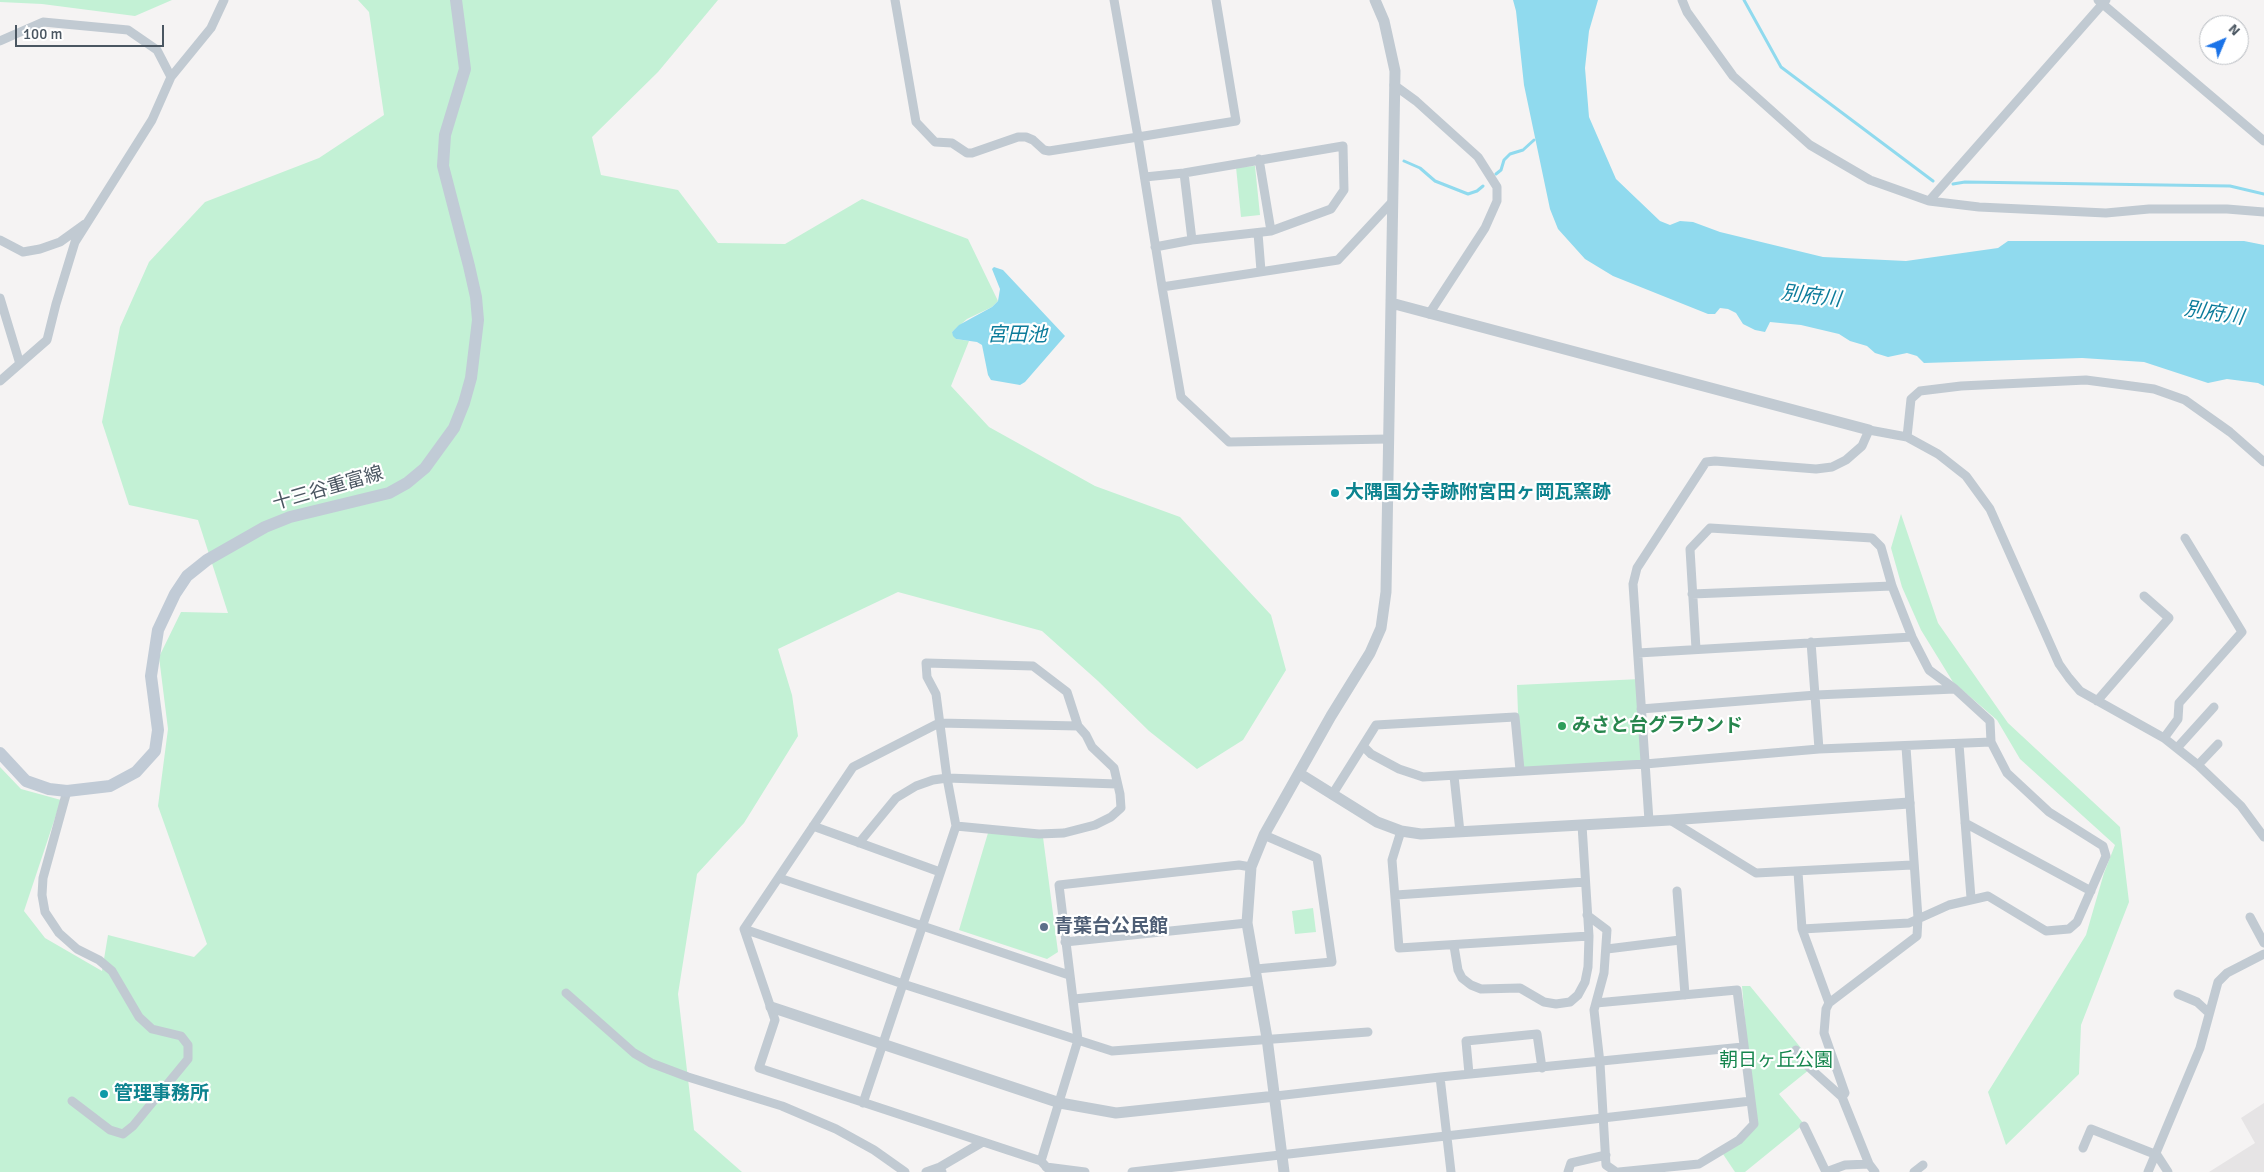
<!DOCTYPE html>
<html>
<head>
<meta charset="utf-8">
<style>
  body { margin:0 }
  #map { position:relative; width:2264px; height:1172px; overflow:hidden; background:#f5f3f3; font-family:Signika,sans-serif }
  canvas { display:block }
  .north { position:absolute; left:2199px; top:15px; width:50px; height:50px; box-sizing:border-box; background:#fff; border:1px solid #b7bbc0; border-radius:50%; rotate:45deg; font-size:14px; font-weight:700; line-height:20px; text-align:center; color:#4a5661 }
  .north::after { content:''; display:block; margin:auto; width:18px; height:22px; background:#1a73e8; clip-path:polygon(50% 0,100% 100%,50% 72%,0 100%) }
  .scale { position:absolute; left:15px; top:25px; width:149px; height:22px; box-sizing:border-box; border:2px solid #4a5661; border-top:0; padding-left:6px; font-size:15px; line-height:18px; white-space:nowrap; color:#4a5661; -webkit-text-stroke:4px #fff; paint-order:stroke }
</style>
</head>
<body>
<div id="map">
<canvas width="2264" height="1172"></canvas>
<div class="north">N</div>
<div class="scale">100 m</div>
</div>
<script>
const ctx = document.querySelector('canvas').getContext('2d');
ctx.lineJoin = 'round';
function paint(path, color) { ctx.fillStyle = color; ctx.fill(path, 'evenodd'); }
const poly = rows => new Path2D(rows.map(r => 'M' + r).join(''));
function strokePath(path, color, width, dash) { ctx.strokeStyle = color; ctx.lineWidth = width; ctx.lineCap = dash ? 'butt' : 'round'; ctx.setLineDash(dash || []); ctx.stroke(path); }
function write(font, color, halo, rows, align = 'center') {
  ctx.font = font + ' Signika,"Noto Sans JP",sans-serif'; ctx.lineWidth = 4.5; ctx.setLineDash([]); ctx.textBaseline = 'middle'; ctx.strokeStyle = halo; ctx.fillStyle = color; for (const [text, x, y, turn = 0] of rows) {
    ctx.save(); ctx.translate(x, y); ctx.rotate((+turn || 0) * Math.PI / 180); ctx.textAlign = isNaN(turn) ? turn : align; if (halo) ctx.strokeText(text, 0, 0); ctx.fillText(text, 0, 0); ctx.restore();
  }
}
const education = poly([
  [2264,1103,2264,1172,2209,1172,2255,1143,2241,1118]
]);
const green = poly([
  [0,0,172,0,135,16,42,4,0,2],
  [358,0,718,0,658,72,592,137,601,175,678,190,718,243,785,244,862,199,968,239,998,301,992,307,967,319,952,332,956,339,969,341,951,386,989,427,1095,486,1180,517,1271,615,1286,670,1243,740,1197,769,1149,731,1098,681,1042,631,898,592,778,649,792,695,798,736,744,823,697,874,678,994,694,1130,742,1172,0,1172,0,767,21,789,61,800,24,911,45,938,102,971,108,935,194,957,207,944,158,806,168,729,159,657,181,612,228,613,198,520,129,505,102,422,120,327,149,262,205,202,319,158,384,115,369,12],
  [1255,166,1260,215,1241,217,1236,167],
  [1901,514,1938,623,2008,723,2120,827,2129,902,2081,1025,2079,1074,2006,1145,1988,1092,2086,935,2104,873,2115,845,2020,759,1997,720,1953,682,1921,630,1902,587,1891,548],
  [1640,679,1645,764,1520,770,1517,685],
  [988,833,1043,837,1058,952,1047,959,959,930],
  [1313,908,1316,932,1295,934,1292,911],
  [1742,986,1750,986,1815,1065,1779,1094,1804,1124,1745,1172,1735,1172,1721,1151,1754,1124]
]);
const water = poly([
  [1513,0,1598,0,1589,31,1585,68,1589,117,1616,179,1660,221,1670,225,1680,221,1693,222,1720,232,1823,257,1906,261,1998,248,2008,241,2244,241,2264,245,2264,386,2258,383,2227,379,2208,383,2144,362,2082,358,1924,363,1917,356,1907,353,1888,357,1875,353,1867,346,1850,341,1839,334,1801,325,1770,322,1765,332,1755,330,1743,324,1736,313,1728,309,1720,308,1715,314,1708,314,1613,276,1585,259,1558,229,1550,209,1524,85,1516,11],
  [994,267,1003,270,1065,336,1025,382,1020,385,991,380,988,375,982,345,977,342,956,339,953,336,952,332,959,325,992,307,998,301,1000,289,992,269]
]);
const stream = poly([
  [1744,0,1781,67,1933,181],
  [1404,161,1420,168,1435,181,1468,194,1477,191,1483,186],
  [1496,174,1501,170,1504,160,1510,154,1523,150,1534,140],
  [1953,184,1965,182,2230,186,2264,194]
]);
const minor = poly([
  [895,0,916,122,935,142,952,143,967,153,972,153,1018,137,1026,137,1033,140,1044,150,1049,151,1138,137,1162,287,1338,260,1392,202],
  [1114,0,1138,137,1236,121,1216,0],
  [1682,0,1687,12,1733,76,1810,145,1870,180,1929,201,1979,207,2106,213,2149,209,2227,209,2264,212],
  [2098,0,2264,141],
  [0,41,43,22,128,30,157,50,171,77,152,120,75,242,56,304,47,340,0,381],
  [171,77,211,28,224,0],
  [1394,85,1416,101,1478,157,1497,187,1497,201,1485,228,1429,314],
  [1259,159,1271,231],
  [1184,173,1192,240],
  [1145,177,1184,173,1343,146,1344,190,1331,209,1271,231,1192,240,1155,247],
  [1929,201,2106,0],
  [1258,233,1261,271],
  [0,240,23,252,40,249,60,242,85,224],
  [1162,287,1181,397,1229,442,1388,439],
  [0,298,20,364],
  [1907,437,1911,399,1920,391,1961,386,2086,380,2154,389,2185,400,2230,432,2264,462],
  [1692,594,1892,586],
  [1811,642,1819,749],
  [1696,649,1690,549,1710,528,1872,538,1881,547,1892,586,1912,637,1929,670,1955,689,1990,721,1991,742,2007,773,2049,812,2103,846,2106,856,2077,922,2069,929,2046,931,1988,896,1949,905,1909,923,1802,929],
  [1638,653,1912,637],
  [2097,701,2169,618,2144,596],
  [1641,709,1816,695,1955,689],
  [2164,738,2178,719,2179,703,2242,632,2185,538],
  [1959,744,1971,898],
  [1363,746,1371,754,1399,769,1423,777,1645,764,1819,749,1991,742],
  [2177,748,2214,707],
  [2198,765,2218,744],
  [1454,776,1460,832],
  [67,791,43,878,42,895,45,912,59,933,77,949,99,960,112,971,139,1017,152,1029,181,1036,188,1045,188,1059,133,1126,123,1134,110,1130,72,1101],
  [1332,795,1376,725,1515,717,1520,770],
  [1670,820,1756,873,1912,865],
  [1649,821,1633,584,1637,568,1706,462,1715,461,1816,469,1832,467,1846,460,1862,446,1869,430,1907,437,1938,454,1966,476,1990,509,2059,664,2069,678,2080,691,2164,738,2198,765,2241,806,2264,837],
  [1965,823,2091,891],
  [813,826,940,872],
  [1401,831,1392,860,1399,948,1589,936],
  [859,843,896,798,916,786,933,780,947,778,1117,784],
  [1798,872,1802,929,1829,1003,1917,936,1918,918,1906,747],
  [779,878,1069,975],
  [1677,891,1685,995],
  [1396,895,1585,882],
  [1587,915,1607,930,1604,973,1594,1010,1600,1063,1606,1165,1616,1172],
  [2250,917,2264,943],
  [744,929,903,984,1112,1051,1368,1032],
  [1065,942,1247,923],
  [1454,946,1458,970,1462,978,1471,985,1481,989,1520,988,1544,1002,1556,1004,1570,1002,1578,995,1585,982,1588,967,1589,936,1582,825],
  [1607,949,1680,940],
  [1256,969,1332,962,1317,858,1264,835],
  [566,993,634,1053,651,1063,688,1077,782,1106,836,1129,874,1150,905,1172],
  [2178,994,2197,1002,2209,1013],
  [1074,999,1257,981],
  [1596,1003,1737,990,1754,1124,1739,1140,1699,1164,1619,1172],
  [1829,1003,1826,1009,1824,1033,1845,1093,1842,1097,1869,1164],
  [1796,1050,1802,1061,1842,1097],
  [1469,1074,1466,1041,1537,1034,1542,1068],
  [1440,1077,1451,1172],
  [1276,1096,1440,1077,1743,1047],
  [863,1103,956,826,947,778,936,694,927,677,926,663,1033,666,1067,692,1078,726,1086,735,1092,747,1114,768,1120,794,1121,808,1111,817,1095,825,1064,833,1039,834,956,826],
  [1804,1126,1826,1172],
  [2083,1148,2091,1129,2157,1155,2168,1172],
  [1041,1161,1078,1040,1059,885,1239,865,1251,867],
  [1046,1167,1085,1172],
  [926,1172,940,1167],
  [942,1172,940,1167,981,1143],
  [1051,1172,1041,1161,759,1068,775,1020,744,929,853,767,939,723,1078,726],
  [1132,1172,1751,1101],
  [1568,1172,1571,1163,1606,1155],
  [1826,1172,1845,1165,1869,1164,1875,1172],
  [1914,1172,1923,1165],
  [2148,1172,2200,1048,2218,982,2227,973,2264,954]
]);
const tertiary = poly([
  [1391,303,1869,430],
  [1300,774,1377,822,1401,831,1421,834,1670,820,1909,803],
  [771,1007,1060,1103,1116,1113,1276,1096],
  [1284,1172,1267,1038,1247,923,1251,867,1264,835,1331,716,1370,653,1381,628,1386,592,1395,71,1384,21,1375,0]
]);
const secondary = poly([
  [0,753,26,781,49,789,67,791,110,786,136,772,155,751,158,730,151,676,158,630,175,594,187,576,207,560,265,527,290,517,389,493,407,483,425,468,454,428,464,403,471,378,478,320,476,297,469,266,443,166,445,135,465,69,456,0]
]);
const markers = [
  [1335,493,5,"#0f9aa8"],
  [1562,726,5,"#2e9e5b"],
  [1044,927,5,"#5c6f8a"],
  [104,1094,5,"#0f9aa8"]
];
const streetNames = [
  ["十三谷重富線",328,489,-16]
];
const cultureNames = [
  ["大隅国分寺跡附宮田ヶ岡瓦窯跡",1345,493],
  ["管理事務所",114,1094]
];
const leisureNames = [
  ["みさと台グラウンド",1572,726]
];
const serviceNames = [
  ["青葉台公民館",1054,927]
];
const parkNames = [
  ["朝日ヶ丘公園",1776,1061]
];
const waterNames = [
  ["別府川",1811,297,7],
  ["別府川",2214,314,9],
  ["宮田池",1017,336]
];
paint(education, '#e6e4e5');
paint(green, '#c3f1d5');
paint(water, '#90daee');
strokePath(stream, '#90daee', 3);
strokePath(minor, '#c1cad2', 9);
strokePath(tertiary, '#c1cad2', 11);
strokePath(secondary, '#c1cbd6', 12);
for (const [x, y, r, color] of markers) { const dot = new Path2D(); dot.arc(x, y, r, 0, 2 * Math.PI); ctx.fillStyle = color; ctx.fill(dot); strokePath(dot, '#fff', 2); }
write('19px', '#4a5661', '#fff', streetNames);
write('bold 19px', '#0d838f', '#fff', cultureNames, 'left');
write('bold 19px', '#27864d', '#fff', leisureNames, 'left');
write('bold 19px', '#4e5e75', '#fff', serviceNames, 'left');
write('19px', '#17864f', '#fff', parkNames);
write('italic 20px', '#0c7c9b', '#fff', waterNames);
</script>
</body>
</html>
